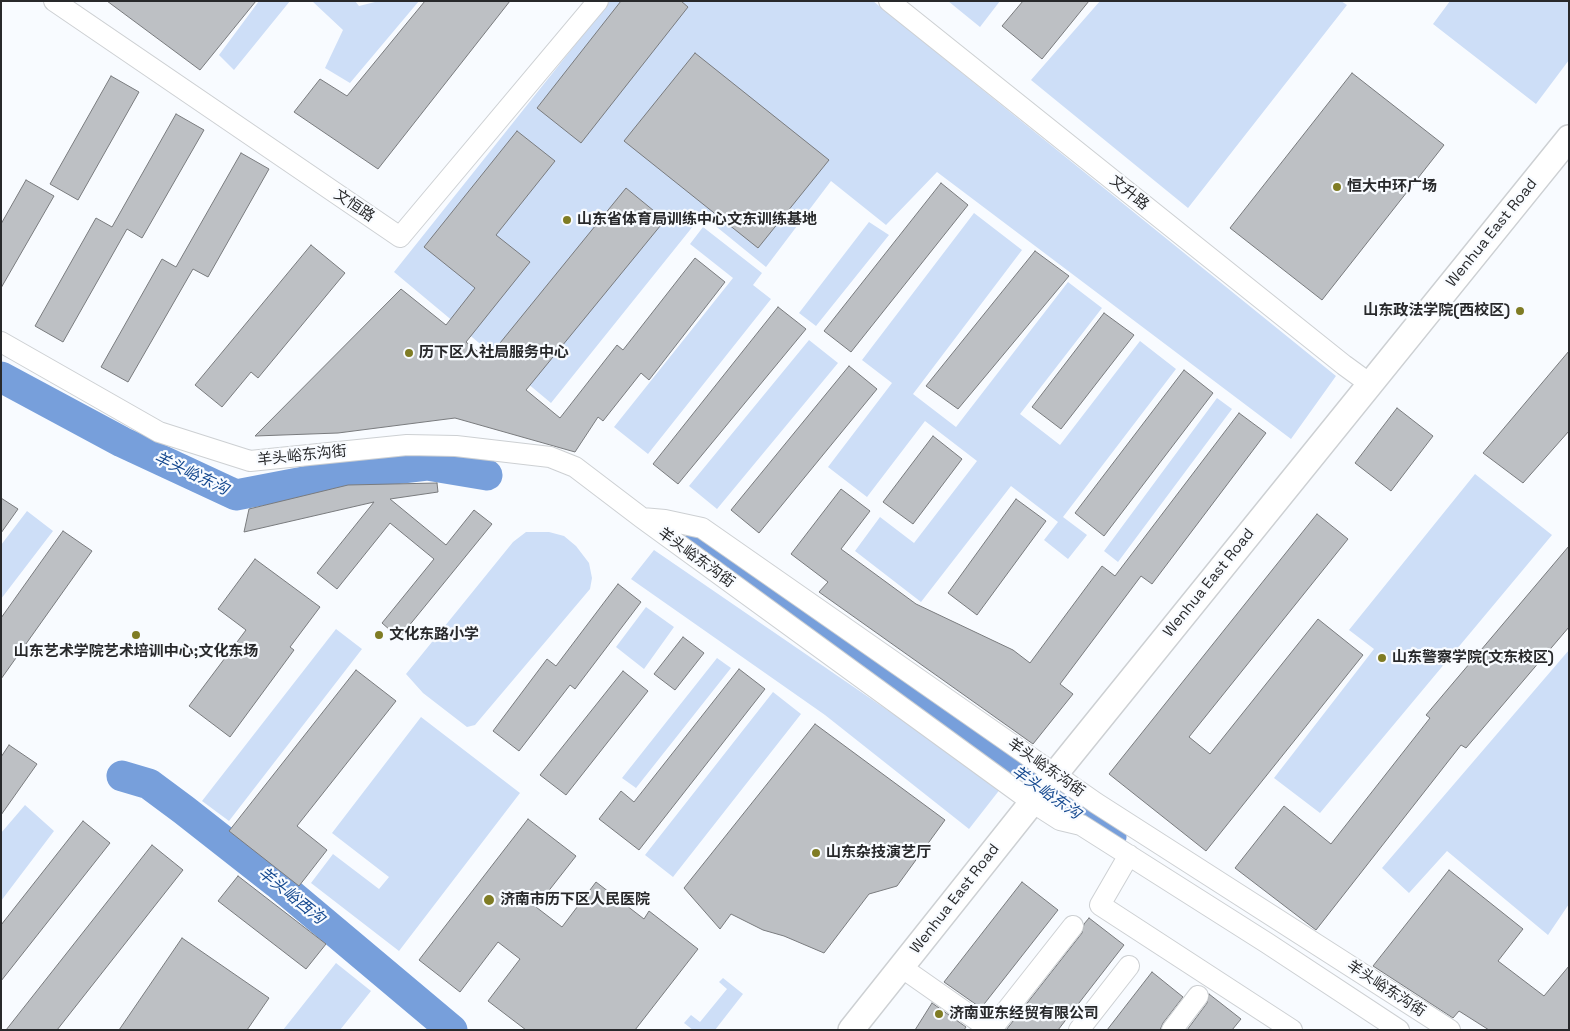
<!DOCTYPE html>
<html>
<head>
<meta charset="utf-8">
<style>
  body { margin:0 }
  #map { position:relative; width:1570px; height:1031px; overflow:hidden; background:#f8fbff; font-family:"Space Grotesk",sans-serif }
  canvas { display:block }
  .frame { position:absolute; inset:0; border:2px solid #28292b; pointer-events:none }
</style>
</head>
<body>
<div id="map">
<canvas width="1570" height="1031"></canvas>
<div class="frame"></div>
</div>
<script>
const ctx = document.querySelector('canvas').getContext('2d');
ctx.lineJoin = 'round';
function paint(path, color) { ctx.fillStyle = color; ctx.fill(path, 'evenodd'); }
const poly = rows => new Path2D(rows.map(r => 'M' + r).join(''));
function strokePath(path, color, width, dash) { ctx.strokeStyle = color; ctx.lineWidth = width; ctx.lineCap = dash ? 'butt' : 'round'; ctx.setLineDash(dash || []); ctx.stroke(path); }
function write(font, color, halo, rows, align = 'center') {
  ctx.font = font + ' "Space Grotesk","Noto Sans SC",sans-serif'; ctx.lineWidth = 4.5; ctx.setLineDash([]); ctx.textBaseline = 'middle'; ctx.strokeStyle = halo; ctx.fillStyle = color; for (const [text, x, y, turn = 0] of rows) {
    ctx.save(); ctx.translate(x, y); ctx.rotate((+turn || 0) * Math.PI / 180); ctx.textAlign = isNaN(turn) ? turn : align; if (halo) ctx.strokeText(text, 0, 0); ctx.fillText(text, 0, 0); ctx.restore();
  }
}
const green = poly([
  [259,1,290,1,234,70,219,55],
  [312,1,355,1,359,6,379,1,419,1,350,83,325,68,343,30],
  [610,1,873,1,1336,376,1291,439,937,172,886,225,831,181,766,267,702,215,551,403,394,272],
  [948,1,1000,1,980,27],
  [1100,1,1341,1,1347,5,1188,208,1031,80],
  [1450,1,1569,1,1569,60,1536,104,1433,24],
  [974,213,1022,250,913,394,956,427,1068,282,1102,308,1020,414,1060,445,1140,341,1176,369,1063,517,1087,535,1068,559,1044,540,1058,522,1011,486,921,602,855,551,880,517,914,543,977,461,925,421,867,497,828,467,892,383,862,360],
  [869,222,889,235,816,326,799,313],
  [703,227,762,273,753,285,771,299,648,454,614,427,733,278,690,244],
  [809,340,838,363,717,509,689,486],
  [1217,398,1232,409,1118,562,1104,551],
  [1475,474,1552,535,1320,813,1274,778,1374,649,1349,630],
  [27,511,53,531,1,599,1,545],
  [526,532,549,532,564,536,576,546,589,563,592,578,590,589,475,725,467,727,423,693,406,674,513,542],
  [654,550,1001,788,969,829,825,715,631,579],
  [646,607,674,627,644,669,616,647],
  [336,629,362,649,229,821,202,801],
  [1569,650,1569,904,1548,935,1447,851,1409,893,1382,868],
  [717,658,731,668,636,788,622,778],
  [773,692,801,714,673,877,645,855],
  [421,717,520,793,399,951,311,883,333,854,379,889,389,877,332,833],
  [25,805,54,831,1,901,1,833],
  [336,963,371,991,340,1030,283,1030],
  [723,978,743,994,715,1030,693,1030,684,1023,691,1015,700,1022,727,989,719,982]
]);
const river = poly([
  [1,377,122,442,236,495,335,476,427,465,487,475],
  [698,545,1058,802,1111,837],
  [122,776,149,784,184,810,277,883,452,1030]
]);
const building = poly([
  [107,1,256,1,200,70,107,1],
  [425,1,510,1,378,169,294,112,320,79,347,96,425,1],
  [621,1,681,1,688,7,581,143,537,108,621,1],
  [1023,1,1089,1,1042,59,1002,26,1023,1],
  [695,53,829,160,758,248,624,141,695,53],
  [1352,73,1444,145,1322,300,1230,228,1352,73],
  [111,76,139,92,78,200,50,184,111,76],
  [176,114,204,130,142,238,127,229,63,342,35,326,96,218,112,227,176,114],
  [517,131,555,161,496,235,530,262,466,342,487,359,626,188,665,220,526,390,560,418,617,345,623,350,695,258,725,282,649,380,641,373,603,421,598,417,575,452,455,418,338,433,255,436,401,289,446,325,475,288,424,247,517,131],
  [241,153,269,169,208,277,193,269,128,382,101,367,162,259,176,267,241,153],
  [26,180,54,196,1,288,1,224,26,180],
  [941,183,968,205,851,352,824,331,941,183],
  [311,245,345,273,258,378,251,372,222,407,195,385,311,245],
  [1035,251,1069,276,958,409,926,386,1035,251],
  [778,307,806,329,678,484,653,464,778,307],
  [1104,313,1134,335,1061,429,1032,407,1104,313],
  [1569,351,1569,431,1523,483,1483,453,1569,351],
  [849,366,877,389,759,533,731,510,849,366],
  [1184,370,1213,393,1104,536,1075,513,1184,370],
  [1397,408,1433,436,1391,491,1355,463,1397,408],
  [1239,413,1266,433,1152,584,1141,576,1060,684,1073,694,1033,744,819,592,828,582,791,554,841,489,870,511,841,549,916,604,1013,650,1030,663,1102,566,1115,576,1239,413],
  [933,436,962,459,913,524,883,502,933,436],
  [437,483,438,492,390,499,446,545,474,510,492,524,399,638,382,623,434,559,390,523,337,589,317,573,374,502,244,532,249,509,348,485,437,483],
  [1,498,18,509,1,533,1,498],
  [1016,499,1046,521,977,615,948,593,1016,499],
  [1317,514,1348,539,1189,737,1210,754,1318,619,1363,655,1206,851,1109,774,1317,514],
  [63,531,92,551,1,679,1,618,63,531],
  [1569,546,1569,627,1466,748,1461,745,1316,930,1235,868,1284,806,1331,844,1430,718,1426,715,1569,546],
  [255,559,320,607,290,647,294,650,230,737,189,706,246,630,218,609,255,559],
  [618,584,641,602,575,689,570,685,519,751,493,731,547,659,556,666,618,584],
  [683,637,704,653,675,690,654,674,683,637],
  [739,669,765,689,639,850,599,819,621,791,634,802,739,669],
  [356,670,396,701,297,826,327,850,299,886,229,831,356,670],
  [623,671,648,691,566,795,540,775,623,671],
  [815,724,945,820,897,886,869,894,824,953,784,936,763,930,731,914,720,929,684,888,815,724],
  [9,745,37,764,1,815,1,757,9,745],
  [528,819,576,856,536,907,562,927,596,882,644,919,649,911,698,949,635,1030,526,1030,488,1001,520,959,498,942,460,992,419,960,528,819],
  [83,821,110,843,1,981,1,925,83,821],
  [152,845,183,870,57,1030,6,1030,152,845],
  [1449,870,1523,929,1498,961,1544,996,1569,966,1569,1030,1489,1030,1459,1011,1453,1018,1373,966,1449,870],
  [238,876,326,944,306,969,218,901,238,876],
  [1022,882,1058,910,981,1008,944,982,1022,882],
  [1089,918,1124,945,1058,1030,1006,1030,1082,933,1084,924,1089,918],
  [182,938,269,998,247,1030,119,1030,182,938],
  [1152,972,1183,997,1163,1023,1160,1030,1107,1030,1152,972],
  [1209,994,1241,1019,1232,1030,1187,1030,1207,1003,1209,994],
  [932,1003,966,1027,964,1030,915,1030,932,1003]
]);
const minor = poly([
  [54,1,400,237,598,1],
  [889,1,1344,365,1370,384],
  [1,342,159,432,250,461,407,445,456,446,550,457,575,467,642,518,1032,802,1060,820,1081,825,1267,943,1399,1030],
  [642,518,665,520,702,528,1096,803,1450,1030],
  [1129,855,1100,905,1292,1030],
  [901,967,991,1030],
  [991,1030,1073,926],
  [1079,1030,1129,966],
  [1172,1030,1198,996]
]);
const major = poly([
  [851,1030,1026,810,1569,138]
]);
const markers = [
  [1337,187,5,"#7f7c24"],
  [567,220,5,"#7f7c24"],
  [1520,311,5,"#7f7c24"],
  [409,353,5,"#7f7c24"],
  [136,635,5,"#7f7c24"],
  [379,635,5,"#7f7c24"],
  [1382,658,5,"#7f7c24"],
  [816,853,5,"#7f7c24"],
  [489,900,6,"#7f7c24"],
  [939,1014,5,"#7f7c24"]
];
const poiNames = [
  ["恒大中环广场",1347,187],
  ["山东省体育局训练中心文东训练基地",577,220],
  ["山东政法学院(西校区)",1510,311,"right"],
  ["历下区人社局服务中心",419,353],
  ["文化东路小学",389,635],
  ["山东艺术学院艺术培训中心;文化东场",136,652,"center"],
  ["山东警察学院(文东校区)",1392,658],
  ["山东杂技演艺厅",826,853],
  ["济南市历下区人民医院",500,900],
  ["济南亚东经贸有限公司",949,1014]
];
const streetNames = [
  ["文升路",1129,193,39],
  ["文恒路",354,206,34],
  ["Wenhua East Road",1492,233,-51],
  ["羊头峪东沟街",302,456,-6],
  ["羊头峪东沟街",696,558,36],
  ["Wenhua East Road",1209,583,-51],
  ["羊头峪东沟街",1046,768,35],
  ["Wenhua East Road",955,899,-52],
  ["羊头峪东沟街",1386,989,33]
];
const waterNames = [
  ["羊头峪东沟",191,474,25],
  ["羊头峪东沟",1046,793,35],
  ["羊头峪西沟",291,896,39]
];
paint(green, '#cddef7');
strokePath(river, '#779fdb', 31);
paint(building, '#bdc0c4');
strokePath(building, '#797b7e', 1);
strokePath(minor, '#cdd0d3', 22);
strokePath(major, '#cdd0d3', 28);
strokePath(minor, '#fff', 20);
strokePath(major, '#fff', 25);
for (const [x, y, r, color] of markers) { const dot = new Path2D(); dot.arc(x, y, r, 0, 2 * Math.PI); ctx.fillStyle = color; ctx.fill(dot); strokePath(dot, '#f8fbff', 2); }
write('bold 15px', '#28292b', '#f8fbff', poiNames, 'left');
write('15px', '#28292b', '#f8fbff', streetNames);
write('italic 16px', '#154990', '#f8fbff', waterNames);
</script>
</body>
</html>
